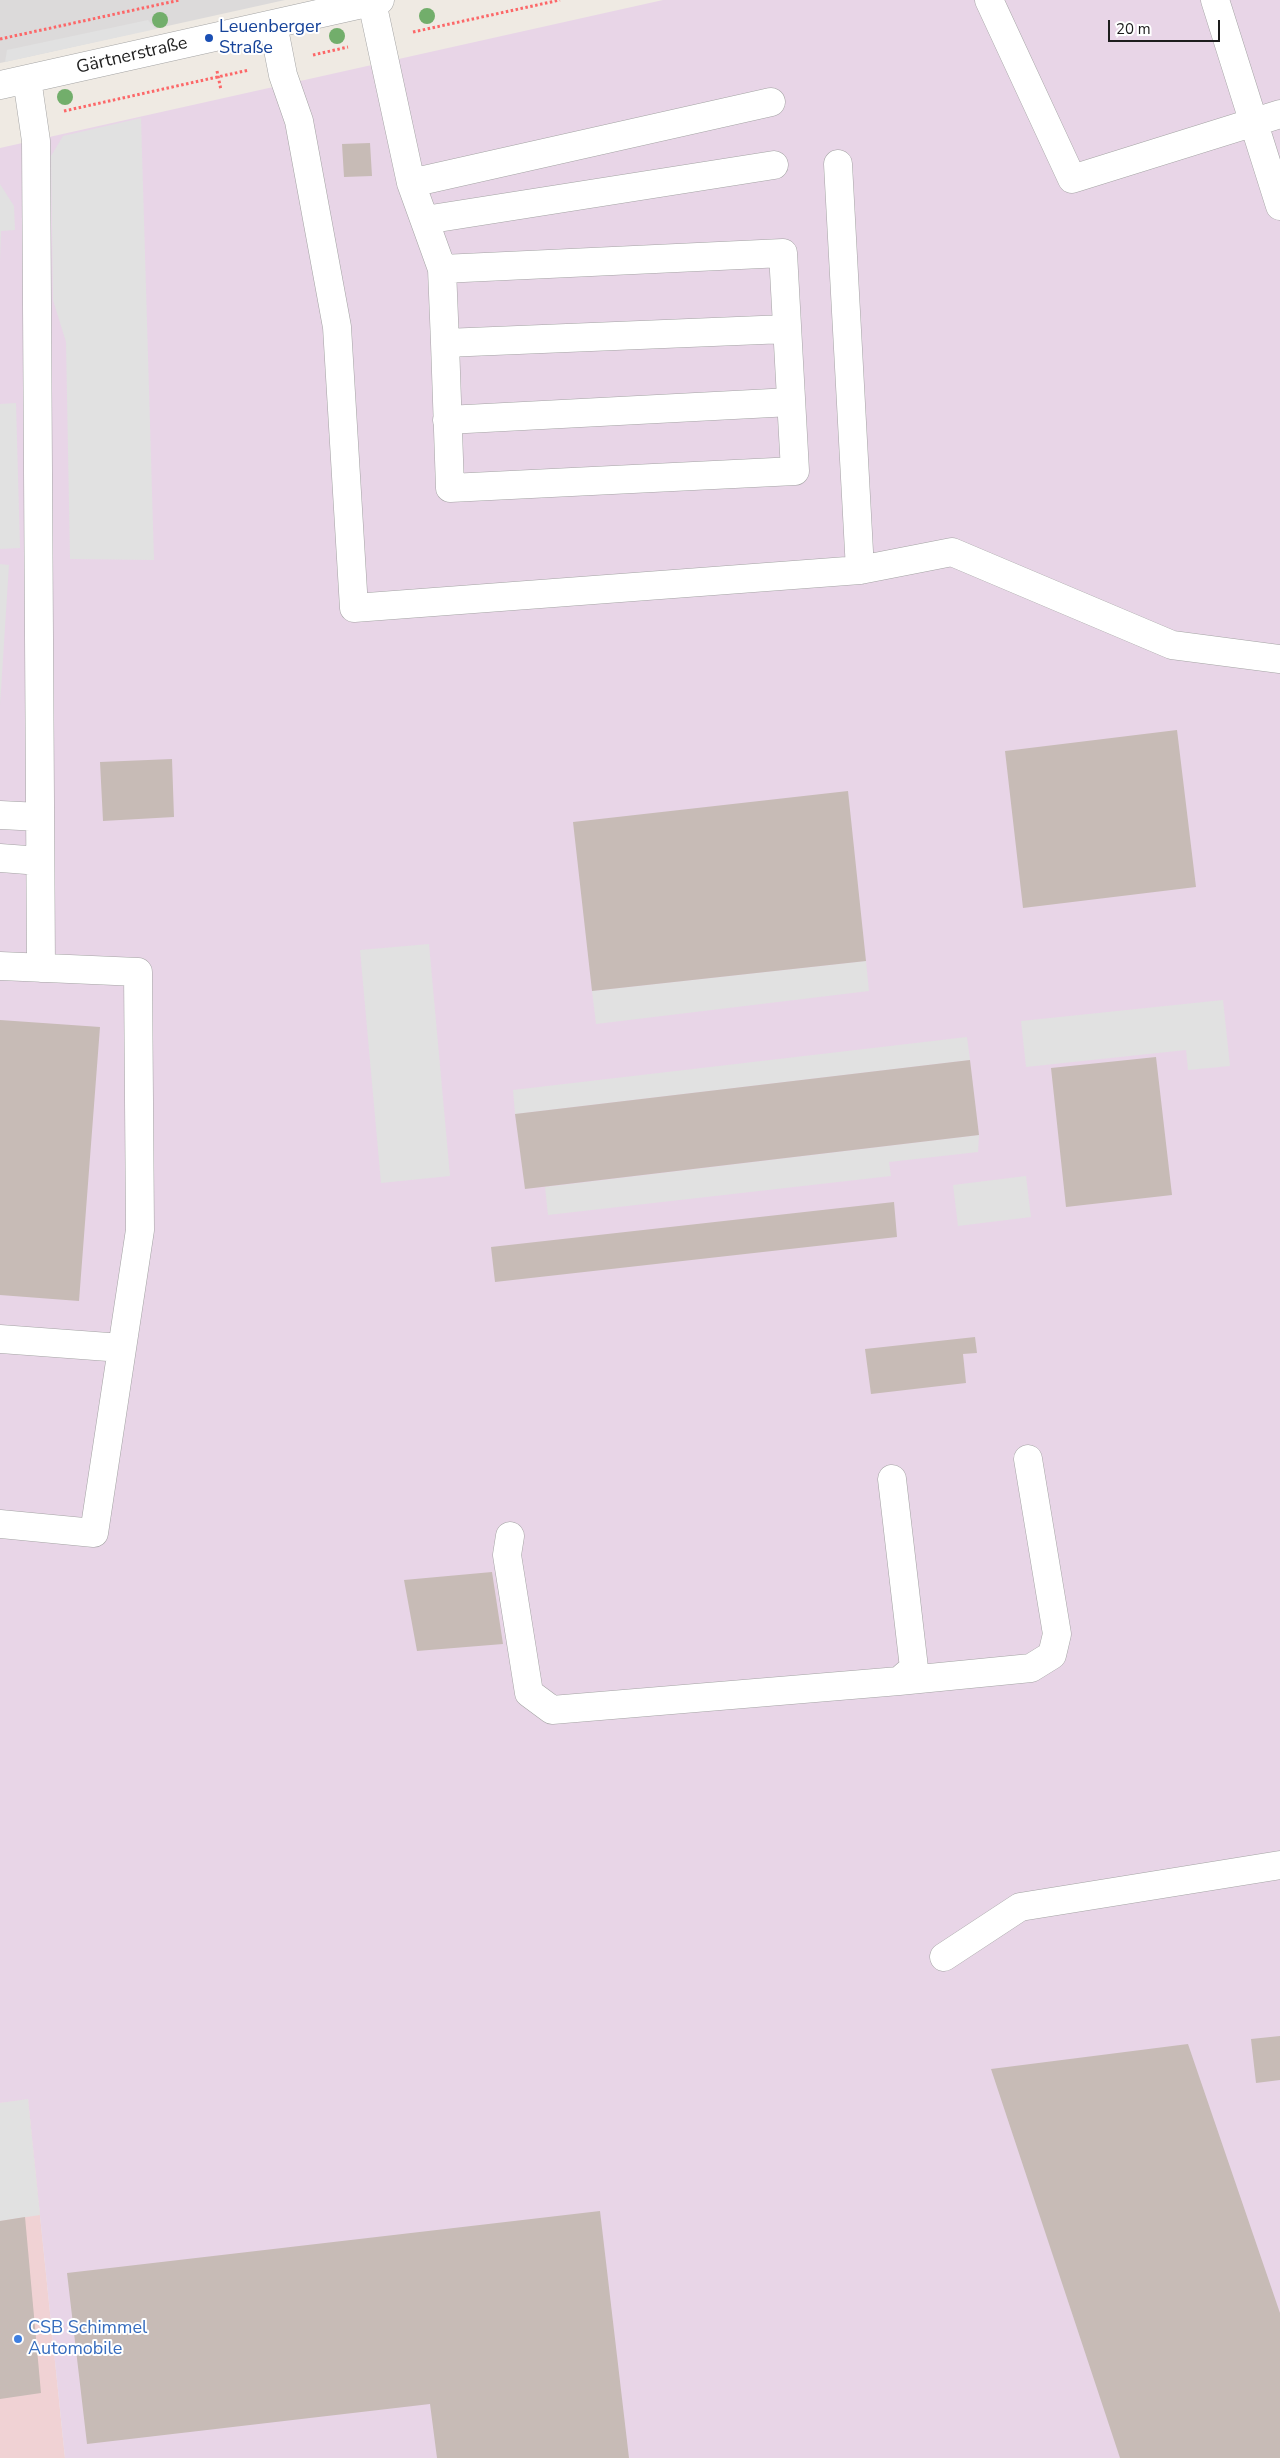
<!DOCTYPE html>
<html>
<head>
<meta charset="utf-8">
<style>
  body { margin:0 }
  #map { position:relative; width:1280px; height:2458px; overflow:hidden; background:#efeae3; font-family:"Nunito Sans",sans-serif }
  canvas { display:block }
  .scale { position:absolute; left:1108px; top:20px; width:112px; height:22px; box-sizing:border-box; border:2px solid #1d1d1d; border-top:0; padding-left:6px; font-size:15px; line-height:18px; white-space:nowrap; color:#1d1d1d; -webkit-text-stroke:4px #fff; paint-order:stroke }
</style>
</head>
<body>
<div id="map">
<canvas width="1280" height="2458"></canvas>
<div class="scale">20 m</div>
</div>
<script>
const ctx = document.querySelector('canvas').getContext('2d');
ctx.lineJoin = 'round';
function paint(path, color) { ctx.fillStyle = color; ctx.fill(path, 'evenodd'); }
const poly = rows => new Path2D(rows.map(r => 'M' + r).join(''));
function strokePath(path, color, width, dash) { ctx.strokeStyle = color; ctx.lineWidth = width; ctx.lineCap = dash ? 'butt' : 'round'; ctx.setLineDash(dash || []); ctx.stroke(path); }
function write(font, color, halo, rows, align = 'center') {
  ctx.font = font + ' "Nunito Sans",sans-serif'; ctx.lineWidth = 4; ctx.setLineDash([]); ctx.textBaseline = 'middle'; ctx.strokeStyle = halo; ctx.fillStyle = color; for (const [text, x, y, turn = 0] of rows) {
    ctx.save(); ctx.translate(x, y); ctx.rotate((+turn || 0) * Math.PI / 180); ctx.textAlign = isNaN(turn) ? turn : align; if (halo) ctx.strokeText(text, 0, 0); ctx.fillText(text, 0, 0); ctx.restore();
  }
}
const residential = poly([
  [0,0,285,0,0,63]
]);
const commercial = poly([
  [28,2099,65,2458,0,2458,0,2103]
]);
const industrial = poly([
  [663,0,1280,0,1280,2458,65,2458,28,2100,0,2103,0,148]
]);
const parking = poly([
  [148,20,156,29,5,62,7,50],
  [141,118,154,560,70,559,66,342,53,300,51,156,63,136],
  [0,184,14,206,15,230,1,231,0,262],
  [16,403,20,548,0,549,0,404],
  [0,564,9,565,0,705],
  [429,944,450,1176,381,1183,360,950],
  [866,961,869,991,596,1024,592,991],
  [1223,1000,1230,1066,1188,1070,1186,1050,1026,1067,1021,1021],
  [967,1037,970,1060,515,1114,513,1090],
  [979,1135,978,1152,889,1162,891,1176,548,1215,545,1187],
  [1026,1176,1031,1217,958,1226,953,1185],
  [28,2099,40,2215,0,2221,0,2103]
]);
const building = poly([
  [370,143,372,176,344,177,342,144],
  [1177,730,1196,887,1023,908,1005,751],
  [172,759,174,817,103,821,100,762],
  [848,791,866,961,592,991,573,822],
  [0,1020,100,1027,79,1301,0,1295],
  [1156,1057,1172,1195,1066,1207,1051,1068],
  [970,1060,979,1135,525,1189,515,1114],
  [894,1202,897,1237,495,1282,491,1247],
  [975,1337,977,1353,963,1354,966,1383,871,1394,865,1349],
  [492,1572,503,1644,417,1651,404,1580],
  [1280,2036,1280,2080,1256,2083,1251,2039],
  [1188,2044,1280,2313,1280,2458,1120,2458,991,2069],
  [600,2211,629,2458,437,2458,430,2404,87,2444,67,2273],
  [25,2217,41,2393,0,2399,0,2221]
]);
const path = poly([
  [413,32,560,0],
  [0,39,180,0],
  [313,55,348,47],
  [217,71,221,90],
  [64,111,249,70]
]);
const minor = poly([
  [989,0,1072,179,1280,114],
  [1215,0,1280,206],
  [372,2,411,183,442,269,445,343,786,329],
  [273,24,283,75,299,121,337,327,354,608,860,570,952,552,1172,645,1280,659],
  [27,79,36,141,41,968],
  [0,85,380,0],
  [838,164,860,570],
  [411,183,771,102],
  [425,220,774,165],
  [442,269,783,253,795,471,450,488,445,343],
  [447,420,791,402],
  [0,815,40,817],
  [0,858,40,861],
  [0,966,138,972,140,1230,94,1533,0,1524],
  [0,1339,122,1348],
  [510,1536,507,1555,529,1693,552,1710,899,1681,914,1668,892,1479],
  [899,1681,1031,1668,1052,1655,1057,1634,1028,1459],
  [944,1957,1020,1907,1280,1865]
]);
const trees = [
  [427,16],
  [160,20],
  [337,36],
  [65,97]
];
const markers = [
  [209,38,5,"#1a4fb4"],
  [18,2339,5,"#3f7fe0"]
];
const transitNames = [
  ["Leuenberger",219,28],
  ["Straße",219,49]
];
const streetNames = [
  ["Gärtnerstraße",132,56,-13]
];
const shopNames = [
  ["CSB Schimmel",28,2329],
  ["Automobile",28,2350]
];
paint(residential, '#dcdada');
paint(commercial, '#f0d2d4');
paint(industrial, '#e8d5e7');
paint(parking, '#e1e1e1');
paint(building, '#c7bbb6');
strokePath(minor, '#a4a4a4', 29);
strokePath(path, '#fc6768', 3, [2.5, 2.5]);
strokePath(minor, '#fff', 28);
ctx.fillStyle = '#72ae6b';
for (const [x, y] of trees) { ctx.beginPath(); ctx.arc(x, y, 8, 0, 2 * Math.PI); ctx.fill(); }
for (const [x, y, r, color] of markers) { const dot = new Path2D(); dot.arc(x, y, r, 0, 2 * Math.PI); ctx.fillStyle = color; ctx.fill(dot); strokePath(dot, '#fff', 2); }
write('18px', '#164399', '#fff', transitNames, 'left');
write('18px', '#1d1d1d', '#fff', streetNames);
write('18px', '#366cbe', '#fff', shopNames, 'left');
</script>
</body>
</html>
